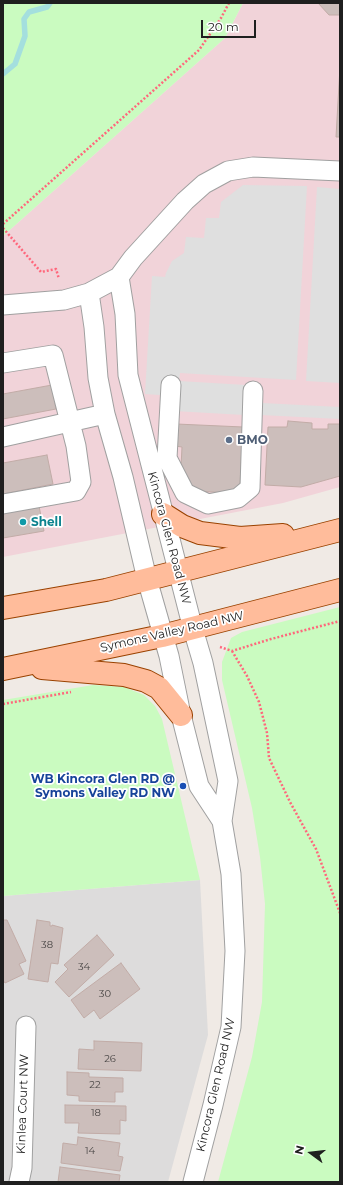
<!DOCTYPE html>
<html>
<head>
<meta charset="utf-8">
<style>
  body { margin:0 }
  #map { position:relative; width:343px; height:1185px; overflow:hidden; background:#f0eae5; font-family:Montserrat,sans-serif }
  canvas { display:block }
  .frame { position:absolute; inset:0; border:4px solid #1f1f1f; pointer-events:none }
  .north { position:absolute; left:291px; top:1133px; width:40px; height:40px; -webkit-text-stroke:3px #fff; paint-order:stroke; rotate:285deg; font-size:11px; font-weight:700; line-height:16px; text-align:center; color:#1f1f1f }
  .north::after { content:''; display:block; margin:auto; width:14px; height:18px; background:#1f1f1f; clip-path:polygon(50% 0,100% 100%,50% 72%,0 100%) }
  .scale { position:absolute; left:201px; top:20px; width:55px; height:18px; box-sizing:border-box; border:2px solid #1f1f1f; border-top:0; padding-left:5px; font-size:12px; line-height:14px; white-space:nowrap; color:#1f1f1f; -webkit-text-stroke:3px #fff; paint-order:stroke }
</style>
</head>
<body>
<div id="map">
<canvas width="343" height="1185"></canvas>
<div class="frame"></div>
<div class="north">N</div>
<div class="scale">20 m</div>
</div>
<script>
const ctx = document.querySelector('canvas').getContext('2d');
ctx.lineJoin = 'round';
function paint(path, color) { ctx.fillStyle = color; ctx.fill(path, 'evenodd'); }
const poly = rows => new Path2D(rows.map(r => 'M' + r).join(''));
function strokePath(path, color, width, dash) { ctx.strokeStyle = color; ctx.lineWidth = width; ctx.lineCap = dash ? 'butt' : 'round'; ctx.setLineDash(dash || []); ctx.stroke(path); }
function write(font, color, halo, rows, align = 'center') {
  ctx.font = font + ' Montserrat,sans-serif'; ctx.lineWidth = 3.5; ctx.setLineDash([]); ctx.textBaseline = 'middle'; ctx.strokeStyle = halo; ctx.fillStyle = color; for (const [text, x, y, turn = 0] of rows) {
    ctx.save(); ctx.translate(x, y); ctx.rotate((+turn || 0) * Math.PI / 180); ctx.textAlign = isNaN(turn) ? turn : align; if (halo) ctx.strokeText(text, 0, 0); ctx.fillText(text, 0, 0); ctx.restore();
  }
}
const residential = poly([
  [200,880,208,1035,168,1182,3,1182,3,896]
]);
const commercial = poly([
  [243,3,340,3,340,487,283,503,3,557,3,236,225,38]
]);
const park = poly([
  [3,3,243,3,225,38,3,236],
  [340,607,340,1182,218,1182,252,1057,262,1002,265,904,260,857,252,808,222,680,222,662,231,638,242,632],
  [93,685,124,687,144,695,155,706,162,719,200,880,3,896,3,700]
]);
const parking = poly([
  [243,185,307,186,296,380,180,373,179,381,246,385,244,415,174,411,174,396,145,394,152,276,165,277,166,273,172,261,184,253,186,237,204,238,206,218,219,218,221,202],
  [317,187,340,189,340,383,306,381],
  [262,403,340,407,340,419,261,415]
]);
const stream = poly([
  [3,74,15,64,25,36,24,19,29,12,47,7,50,3]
]);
const building = poly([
  [318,3,340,3,340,15,329,15,318,3],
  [340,67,340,137,336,137,340,67],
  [52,385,56,409,3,419,3,394,52,385],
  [288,421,312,423,312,429,328,429,328,424,340,424,340,476,301,487,265,485,268,427,287,427,288,421],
  [176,424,243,427,240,484,231,493,195,491,181,467,182,447,175,446,176,424],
  [47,455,53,484,3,494,3,463,47,455],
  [39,506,44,531,3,538,3,513,39,506],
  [3,920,7,920,26,961,19,964,24,974,5,983,3,980,3,920],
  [37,920,50,922,50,926,52,926,52,925,63,928,58,964,51,963,48,982,28,979,37,920],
  [97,935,114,955,69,997,55,982,68,969,64,965,97,935],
  [121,963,140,989,100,1019,94,1010,84,1018,71,1000,121,963],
  [94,1041,142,1043,141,1071,78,1069,79,1049,94,1050,94,1041],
  [67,1072,89,1073,89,1077,123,1078,123,1092,115,1092,115,1102,79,1101,79,1096,67,1095,67,1072],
  [65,1105,126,1106,126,1121,120,1120,120,1134,78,1133,79,1123,65,1123,65,1105],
  [78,1137,120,1143,118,1156,123,1157,120,1171,61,1163,63,1143,77,1145,78,1137],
  [60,1167,120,1175,119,1182,58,1182,60,1167]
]);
const path = poly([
  [3,224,199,50,221,18,229,3],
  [3,228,41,272,56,269,59,279],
  [220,647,232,651,271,639,340,621],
  [232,651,247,676,259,702,267,733,269,758,290,802,316,849,340,913],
  [3,704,71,692]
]);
const minor = poly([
  [119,277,125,314,128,375,193,629,203,663,228,781,222,821,231,874,235,951,231,1027,213,1105,193,1182],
  [89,293,94,327,98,378,105,414,123,477,147,579,169,656,181,715,199,786,222,821],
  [3,305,64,300,89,293,119,277,133,258,185,201,204,184,228,171,253,167,340,171],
  [3,363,53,355,76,446,81,482,76,491,3,504],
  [171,385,167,458,185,493,208,504,238,498,250,488,253,391],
  [3,437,105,414],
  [19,1182,22,1168,26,1026]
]);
const major = poly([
  [163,514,182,526,200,533,240,538,283,535],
  [3,608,106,590,340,530],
  [42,668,124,675,146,681,159,688,181,715],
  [3,669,162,636,340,590]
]);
const markers = [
  [229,440,4,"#5c6f8a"],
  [23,522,4,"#0f9aa8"],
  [183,786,4,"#1a4fb4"]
];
const numberNames = [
  ["38",47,945],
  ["34",84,967],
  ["30",105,994],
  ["26",110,1059],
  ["22",95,1085],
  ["18",96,1113],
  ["14",90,1151]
];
const serviceNames = [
  ["BMO",237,440]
];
const cultureNames = [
  ["Shell",31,522]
];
const streetNames = [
  ["Kincora Glen Road NW",169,538,75],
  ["Symons Valley Road NW",172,632,-13],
  ["Kincora Glen Road NW",216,1085,-77],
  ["Kinlea Court NW",23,1104,-88]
];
const transitNames = [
  ["WB Kincora Glen RD @",175,779],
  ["Symons Valley RD NW",175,793]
];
paint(residential, '#dddcdc');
paint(commercial, '#f1d3d9');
paint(park, '#cafbc0');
paint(parking, '#dfdfdf');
strokePath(stream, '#a4dfde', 5.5);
paint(building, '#ccbebb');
strokePath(building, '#c2aca7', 1);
strokePath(minor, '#a0a0a0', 21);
strokePath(major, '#9a4200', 24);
strokePath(path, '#ff677c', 2.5, [2, 2]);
strokePath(minor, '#fff', 19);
strokePath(major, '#ffbc9b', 22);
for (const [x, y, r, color] of markers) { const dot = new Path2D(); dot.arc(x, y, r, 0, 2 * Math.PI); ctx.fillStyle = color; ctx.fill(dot); strokePath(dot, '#fff', 1.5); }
write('10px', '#4a4746', null, numberNames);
write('bold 12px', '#4e5e75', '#fff', serviceNames, 'left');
write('bold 12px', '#0d838f', '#fff', cultureNames, 'left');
write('12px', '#1f1f1f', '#fff', streetNames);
write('bold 12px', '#164399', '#fff', transitNames, 'right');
</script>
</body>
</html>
